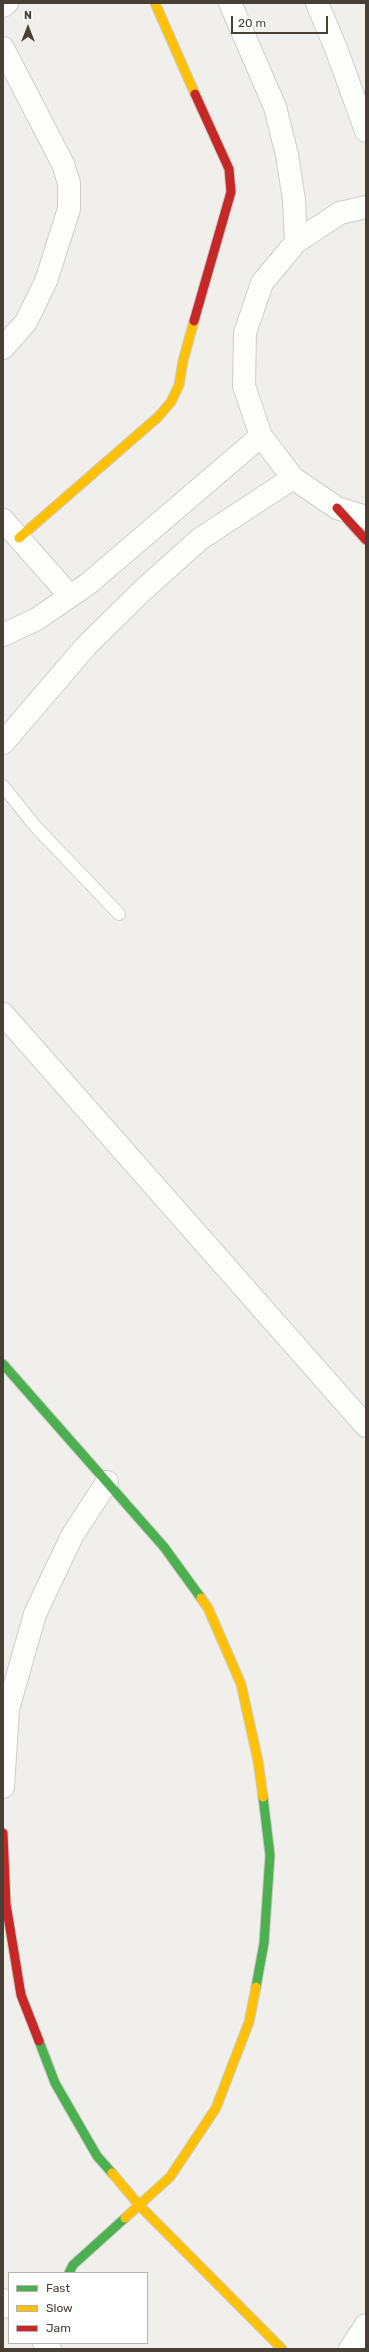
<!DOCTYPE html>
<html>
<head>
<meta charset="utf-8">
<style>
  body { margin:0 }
  #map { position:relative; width:369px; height:2352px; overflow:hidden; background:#f1efec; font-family:Rubik,sans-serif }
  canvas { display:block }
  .frame { position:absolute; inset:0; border:4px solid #484037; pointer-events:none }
  .legend { position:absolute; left:8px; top:2272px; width:140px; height:72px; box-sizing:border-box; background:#fff; border:1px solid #b6b3af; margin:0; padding:5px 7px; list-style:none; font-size:12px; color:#484037 }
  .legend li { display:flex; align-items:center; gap:8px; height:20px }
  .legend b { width:20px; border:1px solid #b6b3af }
  .north { position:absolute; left:8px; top:8px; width:40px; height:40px; -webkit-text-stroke:3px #fff; paint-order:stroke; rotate:0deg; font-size:11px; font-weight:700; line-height:16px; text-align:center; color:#484037 }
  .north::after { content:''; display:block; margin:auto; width:14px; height:18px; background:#484037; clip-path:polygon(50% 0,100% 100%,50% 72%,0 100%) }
  .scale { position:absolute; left:231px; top:16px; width:97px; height:18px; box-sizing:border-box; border:2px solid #484037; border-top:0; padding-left:5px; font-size:12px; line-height:14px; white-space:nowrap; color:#484037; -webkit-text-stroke:3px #fff; paint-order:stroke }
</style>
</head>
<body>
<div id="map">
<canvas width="369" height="2352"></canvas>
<div class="frame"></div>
<ul class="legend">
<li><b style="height:5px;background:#4caf50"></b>Fast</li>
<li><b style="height:5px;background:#ffc107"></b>Slow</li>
<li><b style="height:5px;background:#c62828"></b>Jam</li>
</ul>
<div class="north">N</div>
<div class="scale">20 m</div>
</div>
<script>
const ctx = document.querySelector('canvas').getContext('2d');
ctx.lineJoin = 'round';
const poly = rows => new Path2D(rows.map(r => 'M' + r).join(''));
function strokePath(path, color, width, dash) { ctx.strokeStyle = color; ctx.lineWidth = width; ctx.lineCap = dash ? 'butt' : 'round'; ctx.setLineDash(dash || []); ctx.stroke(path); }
const lane = poly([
  [3,786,35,826,119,914]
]);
const street = poly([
  [230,3,275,107,287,155,294,200,296,242],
  [317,3,337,51,366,131],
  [3,6,7,3],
  [3,48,63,164,69,183,69,209,46,281,26,322,3,348],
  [366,207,340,213,296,242,262,283,245,333,244,386,261,436,293,478,337,508,366,517],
  [3,520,70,596],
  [3,635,37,619,88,584,261,436],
  [3,743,86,646,142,591,200,539,293,478],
  [3,1014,366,1426],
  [3,1787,8,1709,35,1614,72,1536,107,1482],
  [3,2300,9,2307],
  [44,2343,50,2349],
  [350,2349,366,2325]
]);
const fast = poly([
  [3,1364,164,1547,201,1598],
  [256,1987,264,1943,270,1855,263,1797],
  [39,2041,55,2083,97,2156,112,2173],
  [69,2273,73,2265,125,2218]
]);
const slow = poly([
  [155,3,195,94],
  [19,538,158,417,171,402,179,385,183,361,194,321],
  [201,1598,208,1608,241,1684,258,1761,263,1797],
  [112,2173,139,2205,282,2349],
  [125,2218,170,2177,216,2108,249,2022,256,1987]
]);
const jam = poly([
  [194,321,231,192,229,169,195,94],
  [337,508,366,540],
  [3,1833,6,1904,21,1995,39,2041]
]);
strokePath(lane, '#cfcdc9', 14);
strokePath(street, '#cfcdc9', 24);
strokePath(fast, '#d0ccc3', 11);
strokePath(slow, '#d0ccc3', 11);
strokePath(jam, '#d0ccc3', 11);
strokePath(lane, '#fdfdfc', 12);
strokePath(street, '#fdfdfc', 22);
strokePath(fast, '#4caf50', 9);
strokePath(slow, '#ffc107', 9);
strokePath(jam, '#c62828', 9);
</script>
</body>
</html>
